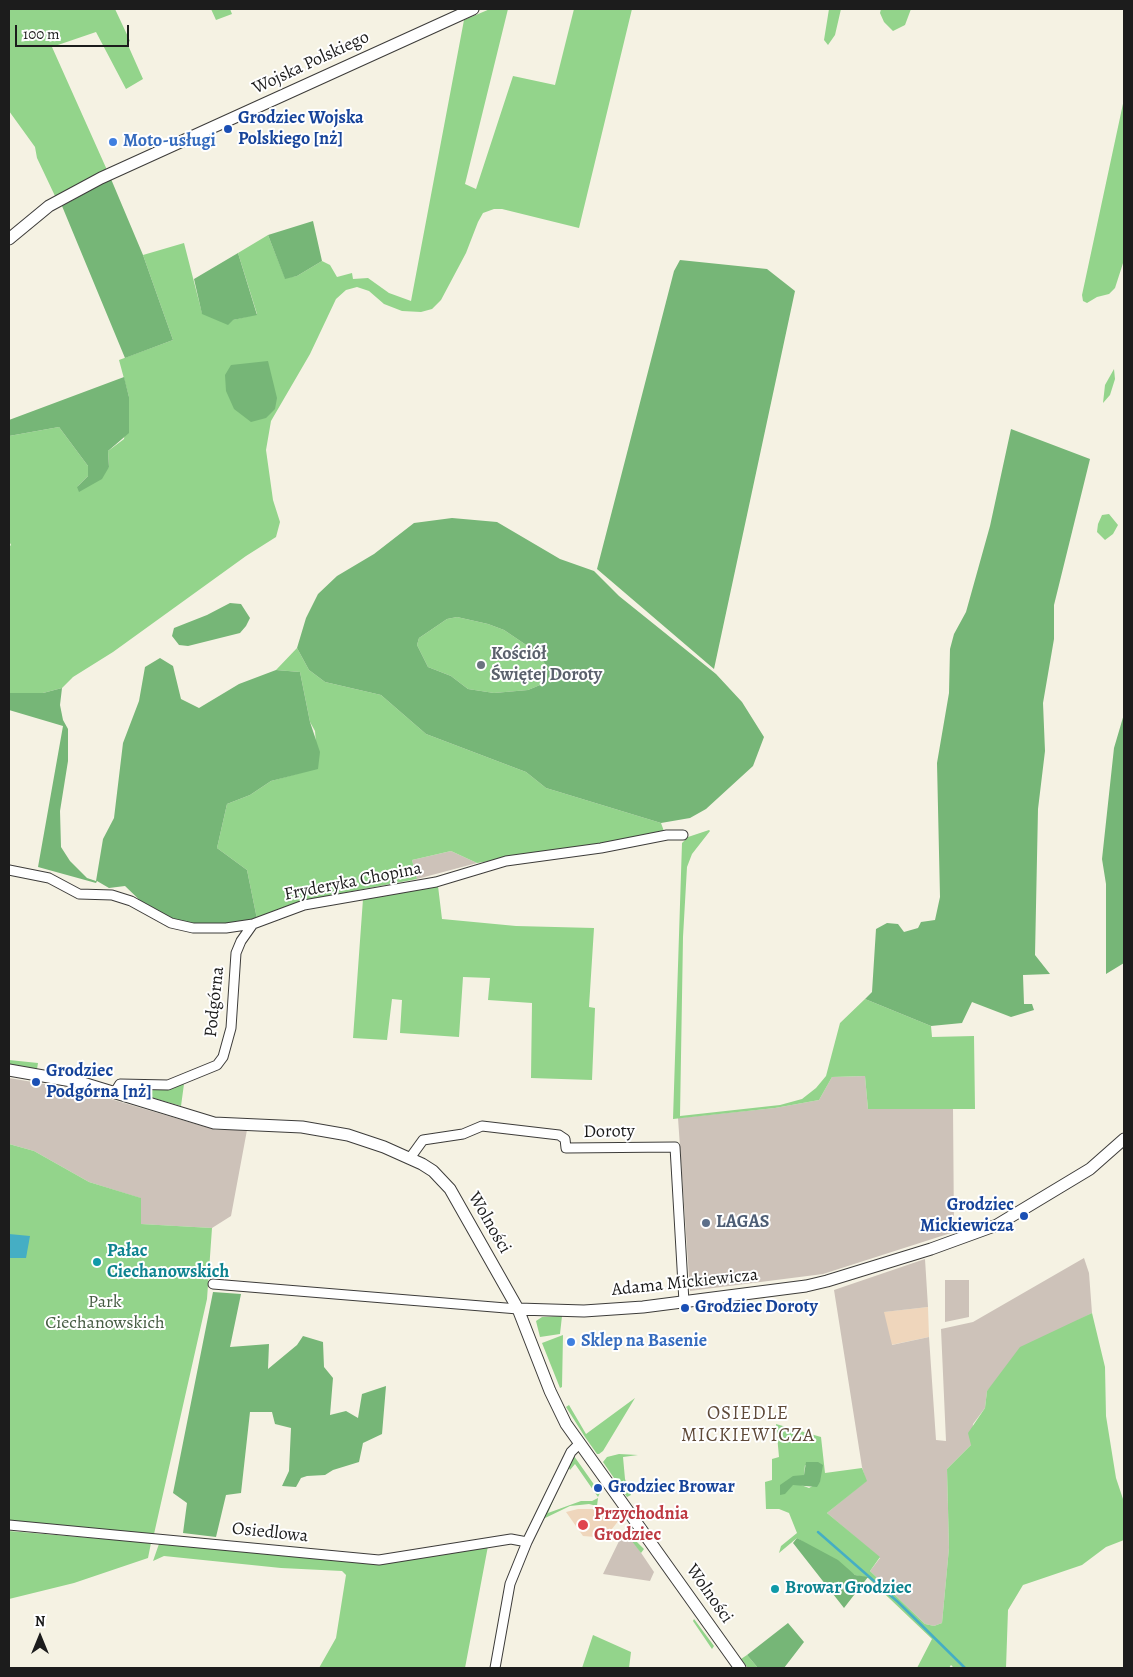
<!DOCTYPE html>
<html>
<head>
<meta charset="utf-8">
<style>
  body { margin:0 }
  #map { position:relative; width:1133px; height:1677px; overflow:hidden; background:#f5f2e3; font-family:Alegreya,serif }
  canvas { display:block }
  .frame { position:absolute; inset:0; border:10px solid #1c1c1c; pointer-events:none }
  .north { position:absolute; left:15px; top:1612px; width:50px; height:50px; -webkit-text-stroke:4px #fff; paint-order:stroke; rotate:0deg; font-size:14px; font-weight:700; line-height:20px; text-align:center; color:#1c1c1c }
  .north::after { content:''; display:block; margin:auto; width:18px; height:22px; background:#1c1c1c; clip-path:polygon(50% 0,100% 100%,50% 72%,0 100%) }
  .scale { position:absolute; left:15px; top:25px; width:114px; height:22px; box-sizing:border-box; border:2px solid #1c1c1c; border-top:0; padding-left:6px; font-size:15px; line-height:18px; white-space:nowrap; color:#1c1c1c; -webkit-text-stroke:4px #fff; paint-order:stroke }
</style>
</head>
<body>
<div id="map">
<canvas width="1133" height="1677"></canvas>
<div class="frame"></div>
<div class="north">N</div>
<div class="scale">100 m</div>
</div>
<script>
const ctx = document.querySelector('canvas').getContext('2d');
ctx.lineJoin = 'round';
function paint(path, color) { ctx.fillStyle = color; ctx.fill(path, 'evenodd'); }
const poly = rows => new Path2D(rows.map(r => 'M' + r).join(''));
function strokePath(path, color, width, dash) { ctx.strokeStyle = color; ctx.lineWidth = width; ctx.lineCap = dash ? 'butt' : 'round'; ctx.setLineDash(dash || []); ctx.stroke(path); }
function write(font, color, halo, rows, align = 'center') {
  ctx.font = font + ' Alegreya,serif'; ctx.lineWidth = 4; ctx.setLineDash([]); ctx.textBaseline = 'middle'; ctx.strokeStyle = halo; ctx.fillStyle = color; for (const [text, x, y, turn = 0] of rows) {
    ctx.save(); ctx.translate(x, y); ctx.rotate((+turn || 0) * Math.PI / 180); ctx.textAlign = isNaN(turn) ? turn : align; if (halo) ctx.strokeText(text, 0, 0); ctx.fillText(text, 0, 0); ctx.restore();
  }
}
const built = poly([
  [928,1307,929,1337,891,1345,883,1312],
  [578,1509,595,1509,619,1520,608,1534,595,1537,583,1536,566,1512]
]);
const industrial = poly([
  [451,851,477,863,417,879,412,860],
  [865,1076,868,1109,953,1108,954,1232,823,1274,690,1291,678,1118,775,1108,819,1100,832,1077],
  [9,1078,80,1090,216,1130,247,1130,231,1216,212,1228,140,1224,140,1198,89,1182,34,1151,9,1144],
  [1084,1258,1089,1273,1092,1313,1063,1328,987,1391,985,1408,973,1424,971,1445,947,1469,949,1548,942,1623,934,1626,925,1624,870,1571,880,1558,827,1513,866,1481,862,1467,834,1290,925,1259,928,1307,884,1312,892,1345,929,1337,936,1440,946,1441,941,1329,973,1322],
  [945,1280,969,1280,969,1317,945,1322],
  [629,1535,654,1572,650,1581,603,1574,621,1537]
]);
const green = poly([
  [9,9,115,9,130,41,127,43,143,79,126,89,96,32,52,47,107,170,55,196,37,158,35,147,9,111],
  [211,9,230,9,232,14,216,20],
  [490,9,508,9,465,184,476,189,513,76,555,85,574,9,632,9,579,228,502,209,494,209,483,213,478,222,466,253,441,300,432,309,421,312,402,311,384,304,369,291,357,287,346,290,336,299,310,354,271,421,266,450,273,500,280,522,276,537,246,556,113,652,73,677,62,688,43,693,9,693,9,547,11,545,9,541,9,436,59,427,88,466,88,476,77,487,109,467,108,451,124,439,129,397,119,360,173,340,143,255,184,243,202,313,233,320,257,314,238,253,268,235,285,278,297,276,322,261,330,265,337,277,352,273,353,279,368,278,389,293,411,301,464,20],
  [829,9,841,9,835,35,828,45,824,40],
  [881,9,911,9,905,25,893,31,884,22,880,13],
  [1124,99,1124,260,1115,288,1109,294,1097,297,1087,303,1083,301,1082,295],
  [1114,369,1115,379,1110,395,1103,403,1105,385],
  [1109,514,1118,525,1113,534,1105,540,1097,532,1098,524,1102,515],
  [457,617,488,624,504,630,538,653,545,664,545,675,540,685,528,690,494,693,468,689,451,676,428,667,417,645,419,638,447,619],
  [297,648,309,670,325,682,381,695,426,734,526,772,546,788,661,823,665,834,477,863,451,851,412,860,417,879,316,898,257,919,247,870,217,848,227,804,250,795,271,781,318,768,315,731,310,722,300,672,276,670],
  [709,830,710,831,692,854,687,867,683,937,680,1116,780,1105,802,1099,816,1088,826,1076,840,1023,865,999,931,1026,932,1037,974,1036,975,1109,868,1109,865,1076,832,1077,819,1100,775,1108,673,1119,682,843,688,837],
  [438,886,442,919,516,926,594,928,589,1007,595,1008,592,1080,531,1078,532,1003,488,1000,490,978,463,977,459,1037,400,1033,402,1000,392,999,387,1040,353,1038,363,899],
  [9,1060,38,1063,37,1069,9,1064],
  [184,1084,181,1106,125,1090,130,1088,166,1089],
  [9,1144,34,1151,89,1182,141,1198,141,1224,212,1228,207,1299,154,1534,9,1522],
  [1092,1313,1105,1367,1106,1416,1116,1478,1124,1502,1124,1540,1106,1547,1082,1565,1023,1585,1008,1610,1006,1668,954,1668,951,1665,949,1668,917,1668,932,1639,868,1578,855,1575,797,1538,779,1553,781,1546,797,1533,789,1513,779,1509,766,1509,765,1482,772,1480,772,1459,779,1457,776,1424,821,1437,825,1473,862,1468,867,1481,827,1513,880,1557,870,1571,925,1624,934,1626,942,1623,949,1548,947,1469,971,1445,968,1433,985,1408,987,1391,1020,1347],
  [805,1465,820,1474,820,1482,809,1488,801,1485,793,1485,804,1475],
  [562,1316,560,1334,540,1337,536,1321,542,1317],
  [563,1335,562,1387,560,1388,542,1343],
  [635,1398,603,1451,599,1454,597,1454,585,1437,566,1407,569,1405,586,1434],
  [619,1454,638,1455,623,1457,625,1479,631,1495,627,1497,603,1462,607,1457],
  [574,1456,600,1493,598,1497,575,1464,570,1470,568,1466],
  [561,1481,548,1513,581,1501,592,1501,598,1498,597,1506,589,1504,570,1506,543,1519],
  [630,1529,633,1534,632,1537,644,1549,641,1553,625,1532],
  [9,1531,151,1543,148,1558,74,1583,9,1599],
  [160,1541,379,1563,488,1546,465,1668,319,1668,336,1638,346,1575,342,1571,281,1568,164,1556,153,1561],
  [694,1619,714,1646,712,1649,693,1621],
  [593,1635,631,1652,629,1668,582,1668],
  [747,1655,758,1668,748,1668,741,1659]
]);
const forest = poly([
  [111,179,143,255,173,340,125,358,62,206],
  [313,221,322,261,297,276,285,279,268,235],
  [238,253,257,315,233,320,228,325,202,314,194,279],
  [680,260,767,269,795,291,714,669,597,569,674,271],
  [268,361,277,398,275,409,266,418,251,422,234,409,226,391,225,375,231,365],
  [124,377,129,397,129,433,108,451,109,467,102,479,79,492,77,487,88,476,88,466,59,427,9,436,9,420],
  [1011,429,1090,459,1054,605,1054,639,1043,703,1045,751,1038,809,1035,955,1050,974,1023,975,1024,1004,1032,1004,1034,1010,1011,1017,972,1002,962,1023,931,1026,865,999,872,992,876,929,887,923,898,924,904,932,918,928,921,922,935,920,940,897,937,763,949,693,950,649,954,634,966,612,990,526],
  [452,518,497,522,560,559,594,571,619,596,716,674,742,702,764,737,753,766,706,809,690,818,661,823,546,788,526,772,426,734,381,695,325,682,309,670,297,648,306,618,318,594,337,576,374,554,414,523],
  [457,617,488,624,504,630,538,653,545,664,545,675,540,685,528,690,494,693,468,689,451,676,428,667,417,645,419,638,447,619],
  [230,603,241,604,250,618,246,626,240,633,188,646,179,645,172,636,174,628,207,615],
  [160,658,173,666,181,699,199,708,239,684,276,670,300,672,310,722,320,752,318,769,271,781,250,795,227,804,217,848,247,870,257,919,241,924,188,925,150,910,125,886,109,888,97,881,96,883,38,867,63,726,9,710,9,693,43,693,62,688,60,705,63,720,68,729,68,761,60,811,61,847,70,861,87,878,96,881,103,839,114,818,123,743,139,701,145,667],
  [1124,714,1124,963,1106,974,1106,884,1102,859,1114,748],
  [213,1292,241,1294,230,1347,269,1344,268,1369,297,1345,303,1336,323,1342,324,1367,333,1378,330,1415,346,1411,358,1418,362,1394,386,1386,382,1434,363,1443,359,1462,333,1470,325,1475,307,1476,301,1478,296,1487,282,1486,289,1471,291,1428,275,1424,272,1412,250,1412,241,1493,226,1495,216,1537,183,1533,187,1503,173,1493],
  [806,1462,818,1462,823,1465,820,1482,817,1487,793,1485,785,1494,780,1495,780,1485,793,1476,804,1475],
  [797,1538,838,1560,855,1575,868,1577,844,1608,793,1543],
  [788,1623,804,1642,784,1668,758,1668,747,1655]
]);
const water = poly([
  [9,1234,30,1236,26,1258,9,1258]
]);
const stream = poly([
  [818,1532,898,1602,965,1668]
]);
const minor = poly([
  [9,870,49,878,79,894,112,895,131,901,171,923,193,928,226,928,253,924,304,905,436,882,506,861,601,848,667,835,683,835],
  [115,1092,120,1084,168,1085,217,1065,223,1057,231,1028,236,953,241,941,253,924],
  [410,1158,423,1140,463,1134,482,1126,559,1135,565,1139,566,1148,675,1147,684,1302],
  [213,1284,518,1309],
  [9,1525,379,1560,511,1539,527,1542],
  [495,1668,510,1584,527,1542,571,1452,580,1443]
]);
const tertiary = poly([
  [9,239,49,206,101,178,473,9],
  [9,1070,83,1083,214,1123,302,1127,348,1135,384,1147,422,1164,433,1171,450,1189,518,1309,550,1391,566,1424,740,1668],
  [518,1309,584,1311,643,1307,806,1286,827,1281,931,1249,997,1225,1090,1169,1124,1139]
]);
const markers = [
  [228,129,5,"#1a4fb4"],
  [113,142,5,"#3f7fe0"],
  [481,665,5,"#6b7280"],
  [36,1082,5,"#1a4fb4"],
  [1024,1216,5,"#1a4fb4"],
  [706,1223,5,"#5c6f8a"],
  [97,1262,5,"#0f9aa8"],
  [685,1308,5,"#1a4fb4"],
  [571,1342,5,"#3f7fe0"],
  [598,1488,5,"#1a4fb4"],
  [583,1525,6,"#e0444e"],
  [775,1589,5,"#0f9aa8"]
];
const streetNames = [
  ["Wojska Polskiego",311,63,-25],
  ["Fryderyka Chopina",353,882,-11],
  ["Podgórna",215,1002,-84],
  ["Doroty",609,1132,-1],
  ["Wolności",489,1223,60],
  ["Adama Mickiewicza",685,1283,-6],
  ["Osiedlowa",270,1533,6],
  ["Wolności",709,1594,55]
];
const transitNames = [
  ["Grodziec Wojska",238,119],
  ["Polskiego [nż]",238,140],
  ["Grodziec",46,1072],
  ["Podgórna [nż]",46,1093],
  ["Grodziec",1014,1206,"right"],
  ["Mickiewicza",1014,1227,"right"],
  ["Grodziec Doroty",695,1308],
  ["Grodziec Browar",608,1488]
];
const shopNames = [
  ["Moto-usługi",123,142],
  ["Sklep na Basenie",581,1342]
];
const worshipNames = [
  ["Kościół",491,655],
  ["Świętej Doroty",491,676]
];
const serviceNames = [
  ["LAGAS",716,1223]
];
const cultureNames = [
  ["Pałac",107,1252],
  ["Ciechanowskich",107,1273],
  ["Browar Grodziec",785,1589]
];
const parkNames = [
  ["Park",105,1303],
  ["Ciechanowskich",105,1324]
];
const healthNames = [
  ["Przychodnia",594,1515],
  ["Grodziec",594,1536]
];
const neighbourhoodNames = [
  ["OSIEDLE",748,1414],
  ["MICKIEWICZA",748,1436]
];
paint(built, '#efd6bc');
paint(industrial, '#cdc2b9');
paint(green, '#93d48b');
paint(forest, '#76b677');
paint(water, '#45aec4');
strokePath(stream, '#45aec4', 2.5);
strokePath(minor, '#3d3c3a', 11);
strokePath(tertiary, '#3d3c3a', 13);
strokePath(minor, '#fff', 9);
strokePath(tertiary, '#fff', 11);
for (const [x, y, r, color] of markers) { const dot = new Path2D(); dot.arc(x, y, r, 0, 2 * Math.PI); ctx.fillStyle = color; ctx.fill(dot); strokePath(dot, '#fff', 2); }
write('18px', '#1c1c1c', '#fff', streetNames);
write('bold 18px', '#164399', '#fff', transitNames, 'left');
write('bold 18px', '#366cbe', '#fff', shopNames, 'left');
write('bold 18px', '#5b616d', '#fff', worshipNames, 'left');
write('bold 18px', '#4e5e75', '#fff', serviceNames, 'left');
write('bold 18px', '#0d838f', '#fff', cultureNames, 'left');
write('18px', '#465c43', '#fff', parkNames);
write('bold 18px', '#be3a42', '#fff', healthNames, 'left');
ctx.letterSpacing = '1px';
write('19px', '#5e4938', '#fff', neighbourhoodNames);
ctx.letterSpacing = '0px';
</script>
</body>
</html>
